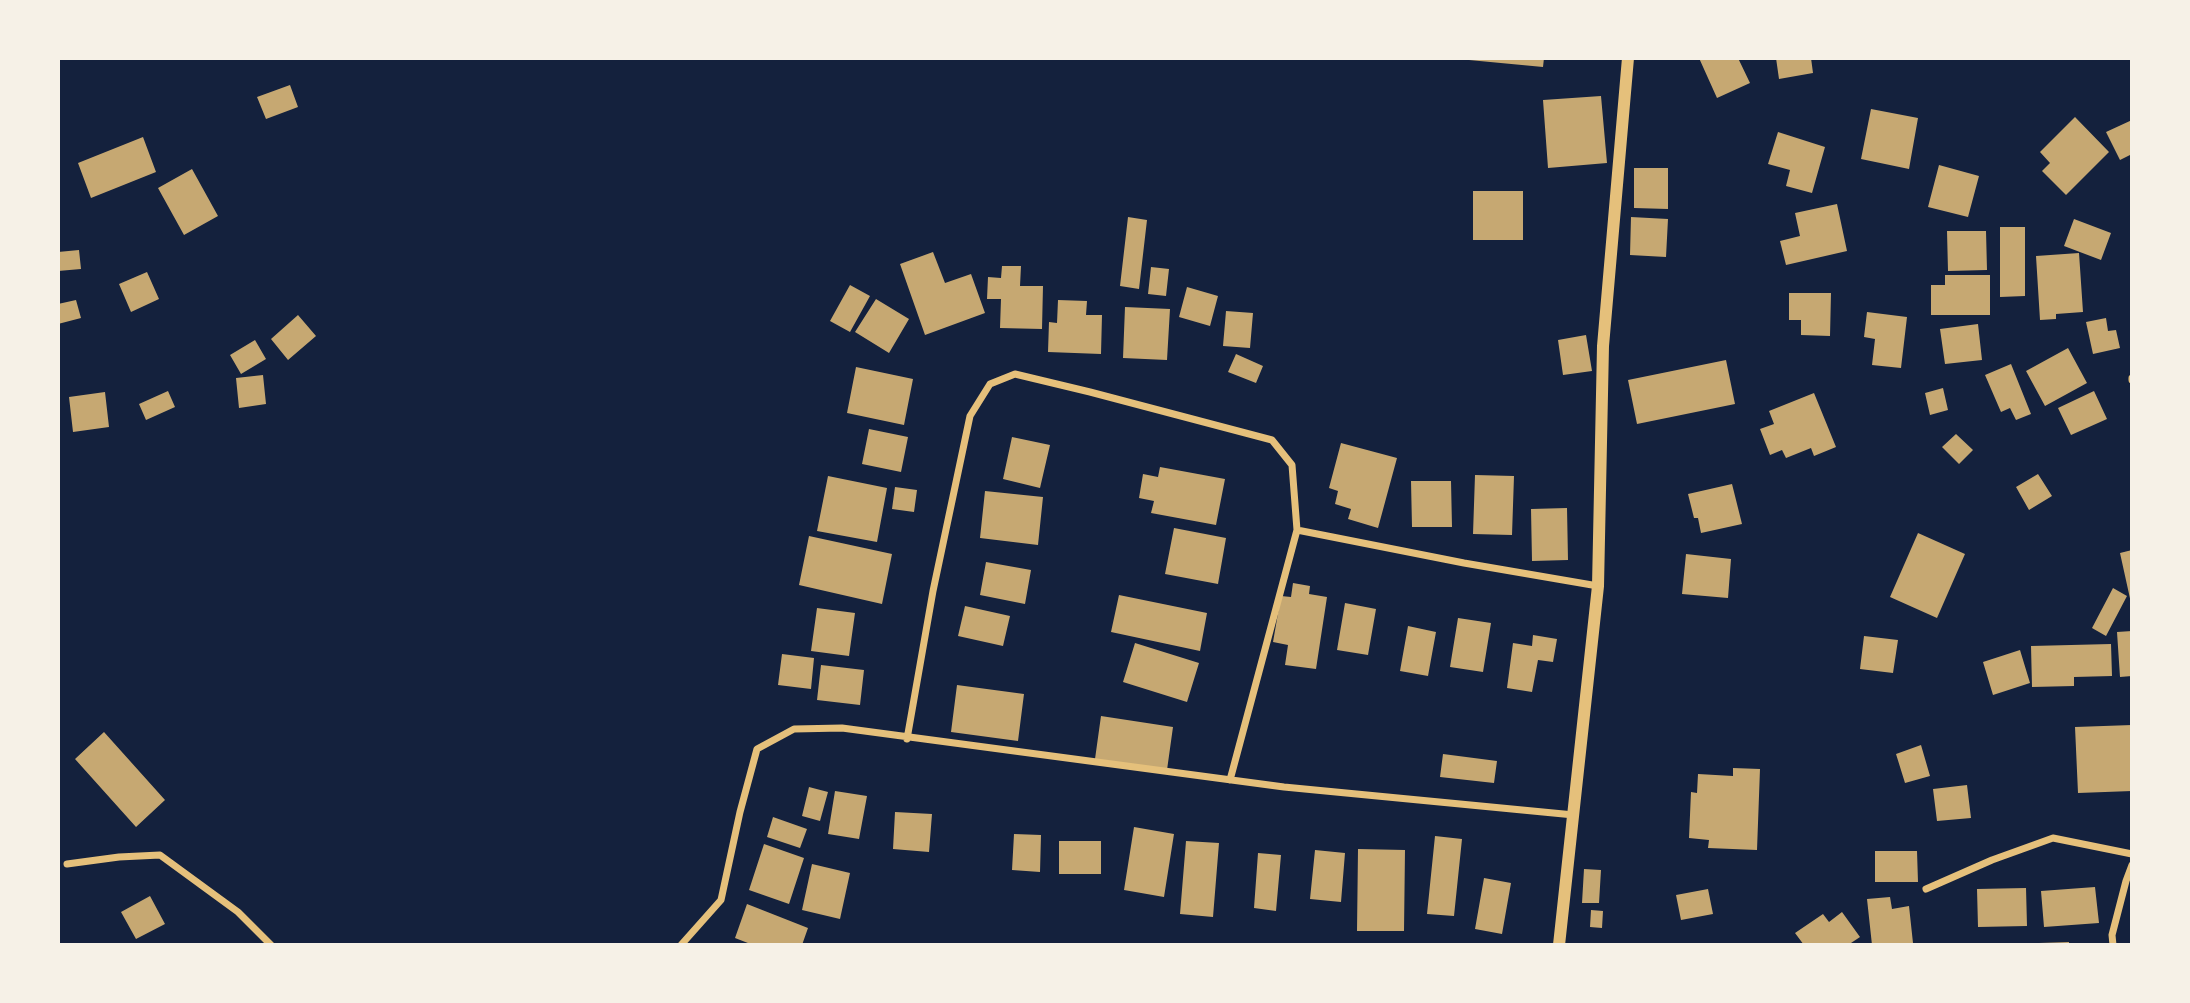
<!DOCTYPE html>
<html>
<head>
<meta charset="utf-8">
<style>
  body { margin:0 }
  #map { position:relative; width:2190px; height:1003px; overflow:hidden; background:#14213d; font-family:"PT Sans",sans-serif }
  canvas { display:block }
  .frame { position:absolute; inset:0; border:60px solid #f6f1e7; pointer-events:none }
</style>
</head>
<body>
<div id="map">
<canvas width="2190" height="1003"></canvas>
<div class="frame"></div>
</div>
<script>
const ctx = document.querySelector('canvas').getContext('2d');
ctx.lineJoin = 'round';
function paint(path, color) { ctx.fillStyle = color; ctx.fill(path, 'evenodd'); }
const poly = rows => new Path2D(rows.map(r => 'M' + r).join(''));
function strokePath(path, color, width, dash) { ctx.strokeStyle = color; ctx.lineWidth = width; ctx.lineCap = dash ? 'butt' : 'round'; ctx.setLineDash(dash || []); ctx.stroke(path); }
const building = poly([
  [1469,58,1544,58,1543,67,1469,60],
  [1699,58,1738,58,1750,83,1717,98],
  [1776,58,1811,58,1813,73,1779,79],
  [290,85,298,107,266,119,257,97],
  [1601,96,1607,163,1548,168,1543,100],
  [1871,109,1918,118,1909,169,1861,159],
  [2075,117,2109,152,2066,195,2042,171,2050,163,2040,152],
  [2132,120,2132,154,2120,160,2106,132],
  [1778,132,1825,147,1812,193,1786,186,1790,170,1768,164],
  [143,137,156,172,91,198,78,163],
  [1939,165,1979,176,1968,217,1928,207],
  [1634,168,1668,168,1668,209,1634,208],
  [192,169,218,216,184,235,158,188],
  [1473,191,1523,191,1523,240,1473,240],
  [1837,204,1847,251,1786,265,1780,241,1800,236,1795,213],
  [1128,217,1147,220,1139,289,1120,286],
  [1631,217,1668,219,1666,257,1630,255],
  [2074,219,2111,233,2101,260,2064,246],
  [2000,227,2025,227,2025,296,2000,297],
  [1947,231,1986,231,1987,270,1948,271],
  [79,250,81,269,58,271,58,252],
  [933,252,945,283,971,274,985,313,925,335,900,264],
  [2079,253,2083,312,2056,314,2056,319,2040,320,2036,256],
  [1002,266,1021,266,1020,286,1043,286,1042,329,1000,328,1001,299,987,299,988,277,1001,278],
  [1151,267,1169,269,1166,296,1148,294],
  [147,272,159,299,131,312,119,284],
  [1945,275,1990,275,1990,315,1931,315,1931,285,1945,285],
  [850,285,870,296,850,332,830,321],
  [1187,287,1218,296,1210,326,1179,317],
  [1789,293,1831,293,1830,336,1801,335,1801,320,1789,320],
  [876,299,909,319,889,353,855,332],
  [76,300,81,318,58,324,58,304],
  [1058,300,1087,301,1086,315,1102,315,1101,354,1048,352,1049,322,1057,323],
  [1125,307,1170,309,1167,360,1123,358],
  [1226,311,1253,313,1250,348,1223,346],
  [1867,312,1907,317,1901,368,1872,365,1875,339,1864,337],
  [298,315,316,336,288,360,271,339],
  [2106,318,2108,331,2116,330,2120,348,2093,354,2086,322],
  [1978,324,1982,360,1945,364,1940,329],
  [1586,335,1592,371,1563,375,1558,340],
  [255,340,266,359,241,374,230,355],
  [2068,348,2087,383,2045,406,2026,371],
  [1236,354,1263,366,1256,383,1228,372],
  [1726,360,1735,404,1637,424,1628,380],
  [2011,364,2031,414,2016,420,2010,408,2001,412,1985,375],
  [856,367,913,379,904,425,847,413],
  [263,375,266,404,239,408,236,378],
  [1943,388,1948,410,1930,415,1925,393],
  [168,391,175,407,146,420,139,404],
  [2094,391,2107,419,2071,435,2058,408],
  [105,392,109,427,73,432,69,397],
  [1814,393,1836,447,1814,456,1811,448,1786,458,1782,450,1770,455,1760,429,1774,424,1769,411],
  [869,429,908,437,901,472,862,464],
  [1956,434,1973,450,1959,464,1942,447],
  [1012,437,1050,445,1040,488,1003,479],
  [1341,443,1397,458,1378,528,1348,519,1351,509,1335,504,1338,491,1329,488],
  [1160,467,1225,479,1216,525,1151,513,1154,501,1139,498,1143,474,1158,477],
  [2038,474,2052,496,2029,510,2016,487],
  [1475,475,1514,476,1512,535,1473,534],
  [828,476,887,488,877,542,817,531],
  [1411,481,1451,481,1452,527,1412,527],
  [1732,484,1742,524,1701,533,1698,518,1694,518,1688,494],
  [895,487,917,490,914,512,892,509],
  [985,491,1043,497,1038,545,980,538],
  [1567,508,1568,560,1532,561,1531,509],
  [1174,528,1226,538,1218,584,1165,574],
  [1918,533,1965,554,1937,618,1890,597],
  [809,536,892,554,882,604,799,585],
  [2132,550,2132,603,2131,603,2120,553],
  [1686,554,1731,559,1728,598,1682,594],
  [986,562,1031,570,1025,604,980,595],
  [1293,583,1310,586,1309,594,1327,597,1316,669,1285,665,1288,645,1273,642,1281,596,1291,597],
  [2113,588,2127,596,2106,636,2092,628],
  [1119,595,1207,613,1200,651,1111,632],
  [1345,603,1376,609,1368,655,1337,650],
  [965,606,1010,616,1003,646,958,636],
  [817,608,855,613,849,656,811,651],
  [1458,618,1491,623,1483,672,1450,667],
  [1408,626,1436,632,1428,676,1400,671],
  [2132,631,2132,676,2120,677,2117,632],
  [1533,635,1557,639,1553,662,1538,660,1532,692,1507,688,1513,643,1532,646],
  [1864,636,1898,640,1893,673,1860,669],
  [1135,643,1199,663,1187,702,1123,682],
  [2111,644,2112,676,2074,677,2074,686,2032,687,2031,646],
  [2020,650,2030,683,1993,695,1983,662],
  [782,654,814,658,811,689,778,685],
  [821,665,864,670,860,705,817,700],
  [957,685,1024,694,1018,741,951,732],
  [1101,716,1173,727,1167,770,1095,759],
  [2132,725,2132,791,2078,793,2075,727],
  [104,732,165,800,136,827,75,759],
  [1921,745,1930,776,1905,783,1896,754],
  [1443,754,1497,761,1494,783,1440,777],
  [1733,768,1760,769,1757,850,1708,848,1709,840,1689,838,1691,792,1697,793,1698,774,1733,776],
  [1967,785,1971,818,1937,821,1933,789],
  [809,787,828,792,820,821,802,816],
  [835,791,867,796,859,839,828,834],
  [895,812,932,814,929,852,893,849],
  [773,817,807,829,800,848,767,837],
  [1134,827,1174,834,1164,897,1124,890],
  [1014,834,1041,835,1040,872,1012,870],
  [1435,836,1462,839,1454,916,1427,914],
  [1059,841,1101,841,1101,874,1059,874],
  [1186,841,1219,843,1213,917,1180,914],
  [764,844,804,858,789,904,749,890],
  [1358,849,1405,850,1404,931,1357,931],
  [1315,850,1345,853,1341,902,1310,899],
  [1875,851,1917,851,1918,882,1875,882],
  [1258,853,1281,855,1276,911,1254,908],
  [812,864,850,873,840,919,802,910],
  [1584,869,1601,870,1599,903,1582,903],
  [1484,878,1511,883,1502,934,1475,929],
  [2095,887,2099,923,2044,927,2041,891],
  [2026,888,2027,926,1978,927,1977,889],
  [1708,889,1713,914,1681,920,1676,895],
  [150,896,165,924,136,939,121,912],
  [1890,897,1892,909,1909,906,1913,943,1872,945,1867,899],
  [747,904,808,928,802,945,753,945,735,938],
  [1591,910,1603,911,1602,928,1590,927],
  [1842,912,1860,937,1848,945,1804,945,1795,933,1823,914,1829,922],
  [2069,942,2069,945,2039,945,2039,943]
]);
const minor = poly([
  [2132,378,2132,380],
  [1297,530,1464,563,1598,586],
  [907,739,933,591,970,416,990,384,1015,374,1090,392,1272,440,1292,465,1297,530,1230,780],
  [67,864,119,857,160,855,238,912,271,945],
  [1926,889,1992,860,2053,838,2132,854],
  [681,945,721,900,740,812,757,749,794,729,842,728,1284,787,1574,815],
  [2113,945,2112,935,2126,881,2132,865]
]);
const tertiary = poly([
  [1559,945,1598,586,1603,346,1628,58]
]);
paint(building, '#c6a872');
strokePath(minor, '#e5c07b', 7);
strokePath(tertiary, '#e5c07b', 12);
</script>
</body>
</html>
